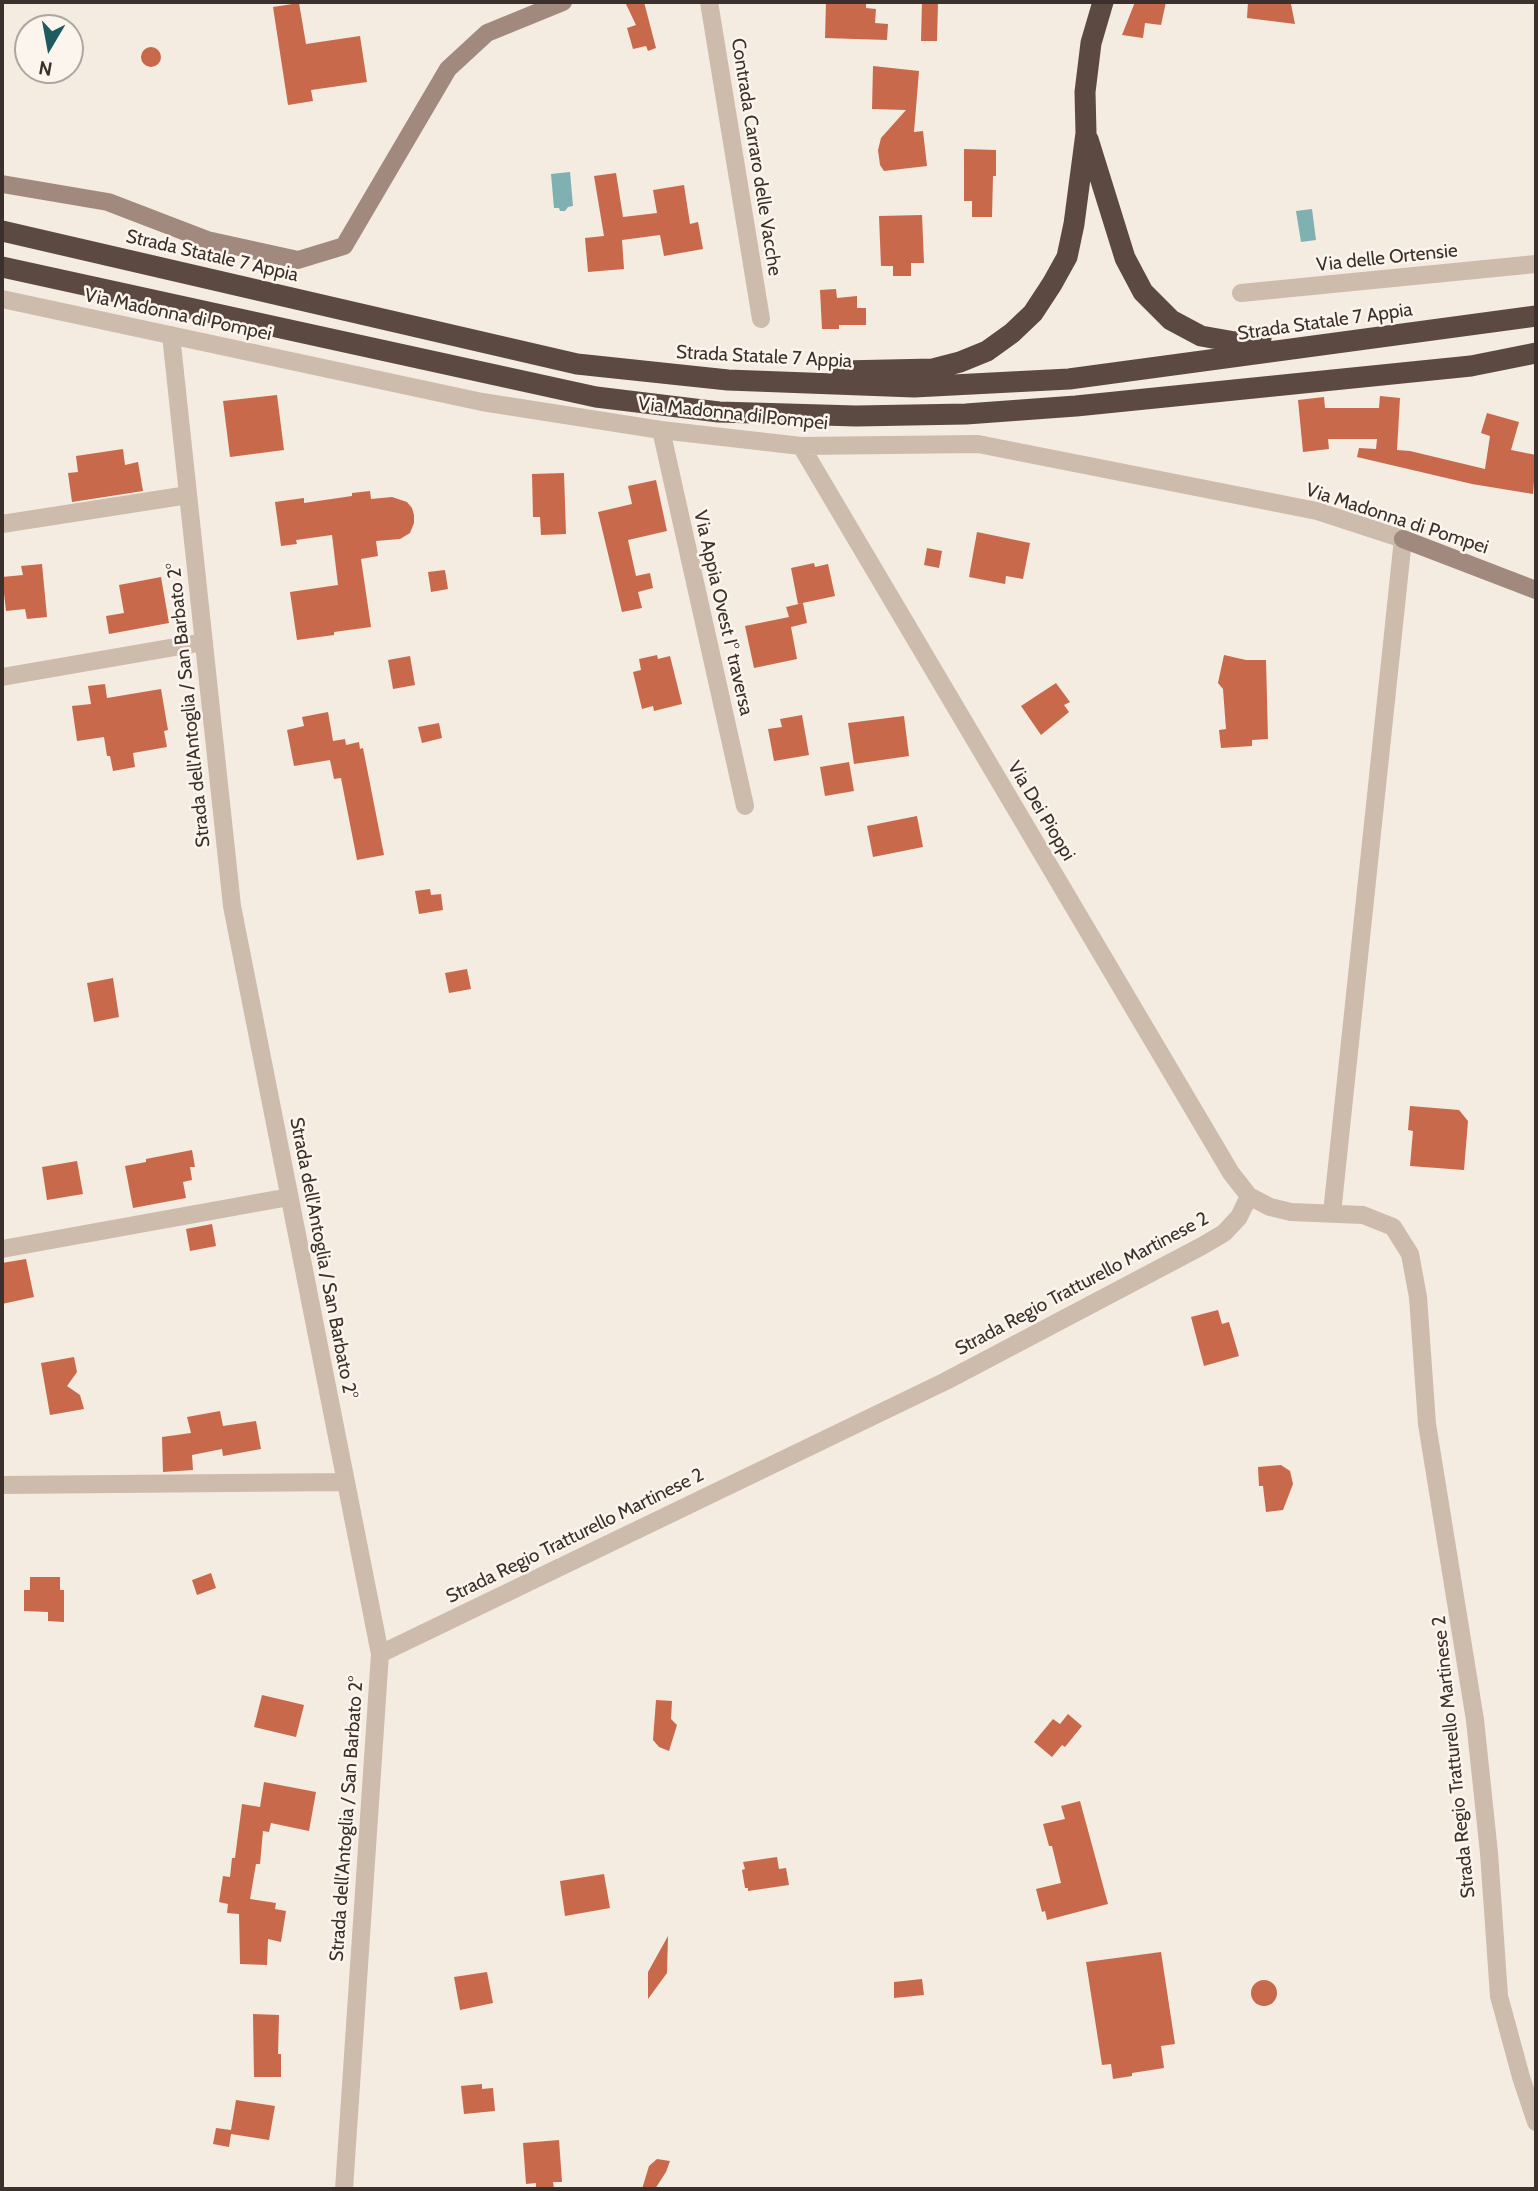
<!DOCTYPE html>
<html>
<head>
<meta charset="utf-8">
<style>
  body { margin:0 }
  #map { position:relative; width:1538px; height:2191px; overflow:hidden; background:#f4ebe1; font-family:Cabin,sans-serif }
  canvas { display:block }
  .frame { position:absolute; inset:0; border:4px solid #3b302b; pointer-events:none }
  .north { position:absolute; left:14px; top:14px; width:70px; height:70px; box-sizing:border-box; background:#fbf5ee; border:2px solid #aea6a0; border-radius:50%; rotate:190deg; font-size:19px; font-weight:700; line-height:28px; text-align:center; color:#3b302b }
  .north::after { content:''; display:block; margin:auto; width:24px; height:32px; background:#1f5a5e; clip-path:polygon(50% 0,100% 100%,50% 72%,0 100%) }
</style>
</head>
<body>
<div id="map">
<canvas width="1538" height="2191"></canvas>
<div class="frame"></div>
<div class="north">N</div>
</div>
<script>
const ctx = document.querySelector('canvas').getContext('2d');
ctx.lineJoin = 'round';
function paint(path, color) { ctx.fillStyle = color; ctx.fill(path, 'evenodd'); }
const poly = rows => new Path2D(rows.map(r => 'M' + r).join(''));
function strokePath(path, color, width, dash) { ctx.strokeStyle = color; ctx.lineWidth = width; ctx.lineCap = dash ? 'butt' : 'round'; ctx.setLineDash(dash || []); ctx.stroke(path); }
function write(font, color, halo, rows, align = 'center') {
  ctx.font = font + ' Cabin,sans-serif'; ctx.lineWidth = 5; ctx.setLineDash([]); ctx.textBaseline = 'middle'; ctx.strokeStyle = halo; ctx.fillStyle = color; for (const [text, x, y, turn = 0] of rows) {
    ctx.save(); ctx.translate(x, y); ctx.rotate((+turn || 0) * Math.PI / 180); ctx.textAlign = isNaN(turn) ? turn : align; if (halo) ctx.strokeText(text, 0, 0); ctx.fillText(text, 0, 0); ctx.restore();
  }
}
const water = poly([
  [570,172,573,206,568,207,565,211,560,211,559,208,554,208,551,174],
  [1312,209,1316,240,1301,242,1296,211]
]);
const building = poly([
  [625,2,644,2,656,48,648,51,646,46,633,49,627,28,636,25],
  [826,2,866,2,866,8,876,9,875,23,888,24,887,40,825,38],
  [922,2,938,2,937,41,921,41],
  [1135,2,1166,2,1161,25,1145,23,1143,38,1122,35],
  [1248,2,1291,4,1295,24,1247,18],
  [299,3,306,44,360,36,367,82,311,90,313,101,288,105,273,7],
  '141 57a10 10 0 1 1 20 0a10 10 0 1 1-20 0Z',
  [873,66,919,71,914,132,923,131,927,166,884,171,880,165,878,150,881,138,906,110,872,109],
  [964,149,996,150,996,176,993,176,992,217,972,217,972,201,964,201],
  [616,173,623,217,657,213,653,190,684,185,690,224,698,222,703,249,664,256,660,235,622,240,624,269,588,272,585,238,604,236,594,176],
  [922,215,924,263,911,263,911,276,893,276,893,266,881,266,879,216],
  [836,289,837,298,857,296,857,308,866,308,866,325,839,325,839,329,822,329,820,290],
  [277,395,284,450,230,457,223,401],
  [1380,396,1400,398,1397,450,1410,451,1485,469,1490,436,1481,433,1487,413,1519,422,1511,450,1536,455,1533,494,1472,484,1357,457,1359,448,1376,449,1377,439,1328,439,1329,449,1303,452,1298,400,1324,397,1325,408,1379,408],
  [123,449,125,465,138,462,143,491,72,502,68,473,78,472,76,456],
  [564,473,566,534,541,535,540,517,533,517,532,474],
  [656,480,667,531,628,540,636,576,650,573,653,588,638,592,642,608,622,612,598,512,632,504,628,486],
  [370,491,371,499,392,497,407,502,412,508,414,515,414,523,410,533,400,539,376,541,378,556,361,559,371,627,334,632,334,635,297,640,290,592,338,585,332,535,296,540,297,544,281,546,275,502,304,498,304,503,352,496,352,493],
  [977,532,1030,543,1023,579,1006,576,1005,584,969,577],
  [927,548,942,551,939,568,924,565],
  [814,563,815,567,828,564,835,596,798,604,791,568],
  [42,564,47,617,27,619,25,609,6,611,4,593,2,593,2,577,23,575,21,566],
  [445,570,448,589,431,592,428,572],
  [161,577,169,623,109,634,106,616,124,613,119,585],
  [803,603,807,623,791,627,797,659,754,668,745,626,789,617,786,607],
  [657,655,658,659,670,656,682,704,654,711,653,706,642,709,633,672,641,670,639,659],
  [1224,655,1246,660,1266,660,1268,739,1252,740,1252,746,1221,748,1219,730,1226,729,1223,689,1218,683],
  [410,656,415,685,393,689,388,660],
  [1056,683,1070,702,1064,705,1069,712,1041,735,1021,706],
  [105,684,107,698,161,689,168,730,164,731,167,747,133,753,135,767,113,771,110,756,107,756,104,737,77,741,72,706,91,704,88,686],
  [328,712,333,741,345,739,346,745,359,742,360,749,363,748,384,855,357,860,341,778,334,779,330,760,294,766,287,730,304,726,302,717],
  [802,715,809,755,774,761,768,729,782,727,780,719],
  [904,716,909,756,854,764,848,723],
  [439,723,442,738,422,743,418,727],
  [849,762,854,791,825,796,820,767],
  [917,816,923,847,873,857,867,826],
  [430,889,431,895,441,894,443,910,419,914,415,891],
  [467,969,471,989,449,993,445,973],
  [113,978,119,1017,94,1022,87,983],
  [1410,1106,1459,1110,1468,1121,1464,1170,1410,1166,1413,1131,1408,1130],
  [192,1150,195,1167,190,1167,192,1180,183,1182,186,1198,133,1208,125,1166,146,1162,146,1159],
  [77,1161,83,1194,47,1200,42,1167],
  [212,1224,216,1246,190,1251,186,1229],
  [26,1259,34,1297,2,1304,2,1263],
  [1218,1310,1222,1324,1229,1322,1239,1356,1204,1366,1191,1317],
  [74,1357,77,1372,67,1386,80,1395,84,1409,50,1415,41,1363],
  [220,1411,223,1426,256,1421,261,1449,223,1456,222,1449,192,1455,193,1470,163,1472,162,1437,191,1433,187,1417],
  [1281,1465,1290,1471,1293,1484,1283,1510,1266,1512,1263,1486,1259,1486,1258,1467],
  [211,1573,216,1588,197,1595,192,1580],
  [30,1577,60,1577,60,1590,64,1590,64,1622,48,1621,48,1612,24,1611,24,1590,30,1590],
  [262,1695,304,1705,296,1737,254,1727],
  [656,1700,672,1701,671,1719,677,1725,669,1751,659,1747,653,1740],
  [1068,1714,1082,1726,1065,1747,1062,1745,1052,1757,1034,1742,1053,1719,1060,1724],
  [264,1782,316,1792,309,1831,271,1823,269,1832,263,1831,260,1864,256,1864,250,1899,276,1903,275,1909,286,1911,281,1942,268,1939,267,1965,240,1964,239,1914,227,1913,228,1904,219,1902,223,1876,230,1877,232,1858,235,1858,242,1804,260,1807],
  [1080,1801,1108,1904,1047,1920,1045,1911,1042,1912,1036,1889,1061,1883,1052,1846,1049,1846,1043,1824,1065,1819,1061,1806],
  [777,1857,779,1869,786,1868,789,1885,748,1891,748,1888,745,1888,742,1870,745,1869,743,1862],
  [604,1874,610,1908,565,1916,560,1881],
  [668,1936,667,1973,648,1999,648,1972],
  [1161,1952,1175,2044,1161,2046,1164,2068,1132,2073,1132,2076,1113,2079,1111,2064,1102,2065,1086,1962],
  [487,1972,493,2003,460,2010,454,1977],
  [922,1979,924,1995,894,1998,894,1982],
  '1251 1993a13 13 0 1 1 26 0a13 13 0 1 1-26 0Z',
  [253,2014,279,2015,278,2054,281,2054,281,2077,254,2077],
  [482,2084,482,2089,493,2088,495,2111,464,2114,461,2086],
  [236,2100,275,2106,269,2140,231,2134,229,2147,213,2144,216,2128,231,2130],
  [559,2140,562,2182,553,2182,554,2189,536,2189,536,2183,526,2184,523,2143],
  [657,2159,670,2161,666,2172,655,2189,642,2189,649,2166]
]);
const street = poly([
  [709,2,761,319],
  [1241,293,1536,264],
  [2,299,482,402,661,430,801,446,978,444,1317,511,1403,539,1332,1213],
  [171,335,232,906,380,1654,344,2189],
  [661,430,745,806],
  [801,446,1231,1173,1249,1196],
  [2,524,188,495],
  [2,677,204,642],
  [2,1249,289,1197],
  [2,1485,346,1482],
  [380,1654,946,1381,1202,1246,1224,1233,1239,1217,1249,1196,1270,1207,1291,1212,1363,1215,1393,1227,1410,1254,1418,1297,1427,1424,1475,1720,1489,1853,1499,1996,1521,2077,1536,2122]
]);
const secondary = poly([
  [2,184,108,202,207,240,298,260,344,246,448,69,487,33,563,2],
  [1403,539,1536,590]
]);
const highway = poly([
  [1088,139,1125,258,1143,292,1171,320,1201,336,1235,342,1261,339],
  [2,231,577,364,728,380,914,387,1069,379,1536,316],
  [2,267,596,397,719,412,856,416,966,414,1076,406,1471,366,1536,353],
  [842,371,933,369,960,362,987,351,1012,333,1033,313,1052,284,1067,257,1074,224,1086,133,1085,92,1091,43,1103,2]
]);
const streetNames = [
  ["Contrada Carraro delle Vacche",756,157,81],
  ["Strada Statale 7 Appia",212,256,13],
  ["Via delle Ortensie",1387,258,-6],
  ["Via Madonna di Pompei",178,315,12],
  ["Strada Statale 7 Appia",1325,322,-8],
  ["Strada Statale 7 Appia",764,357,3],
  ["Via Madonna di Pompei",733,414,6],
  ["Via Madonna di Pompei",1397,519,18],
  ["Via Appia Ovest I° traversa",723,613,77],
  ["Strada dell'Antoglia / San Barbato 2°",189,705,-96],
  ["Via Dei Pioppi",1041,811,59],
  ["Strada dell'Antoglia / San Barbato 2°",323,1258,79],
  ["Strada Regio Tratturello Martinese 2",1082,1284,-28],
  ["Strada Regio Tratturello Martinese 2",575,1536,-26],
  ["Strada Regio Tratturello Martinese 2",1454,1757,-96],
  ["Strada dell'Antoglia / San Barbato 2°",347,1819,-86]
];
paint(water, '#7fb0b2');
paint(building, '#c8694b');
strokePath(street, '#cdbbac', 18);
strokePath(secondary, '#a18a7d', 18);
strokePath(highway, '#5c4a42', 21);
write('19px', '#3b302b', '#fbf5ee', streetNames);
</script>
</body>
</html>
